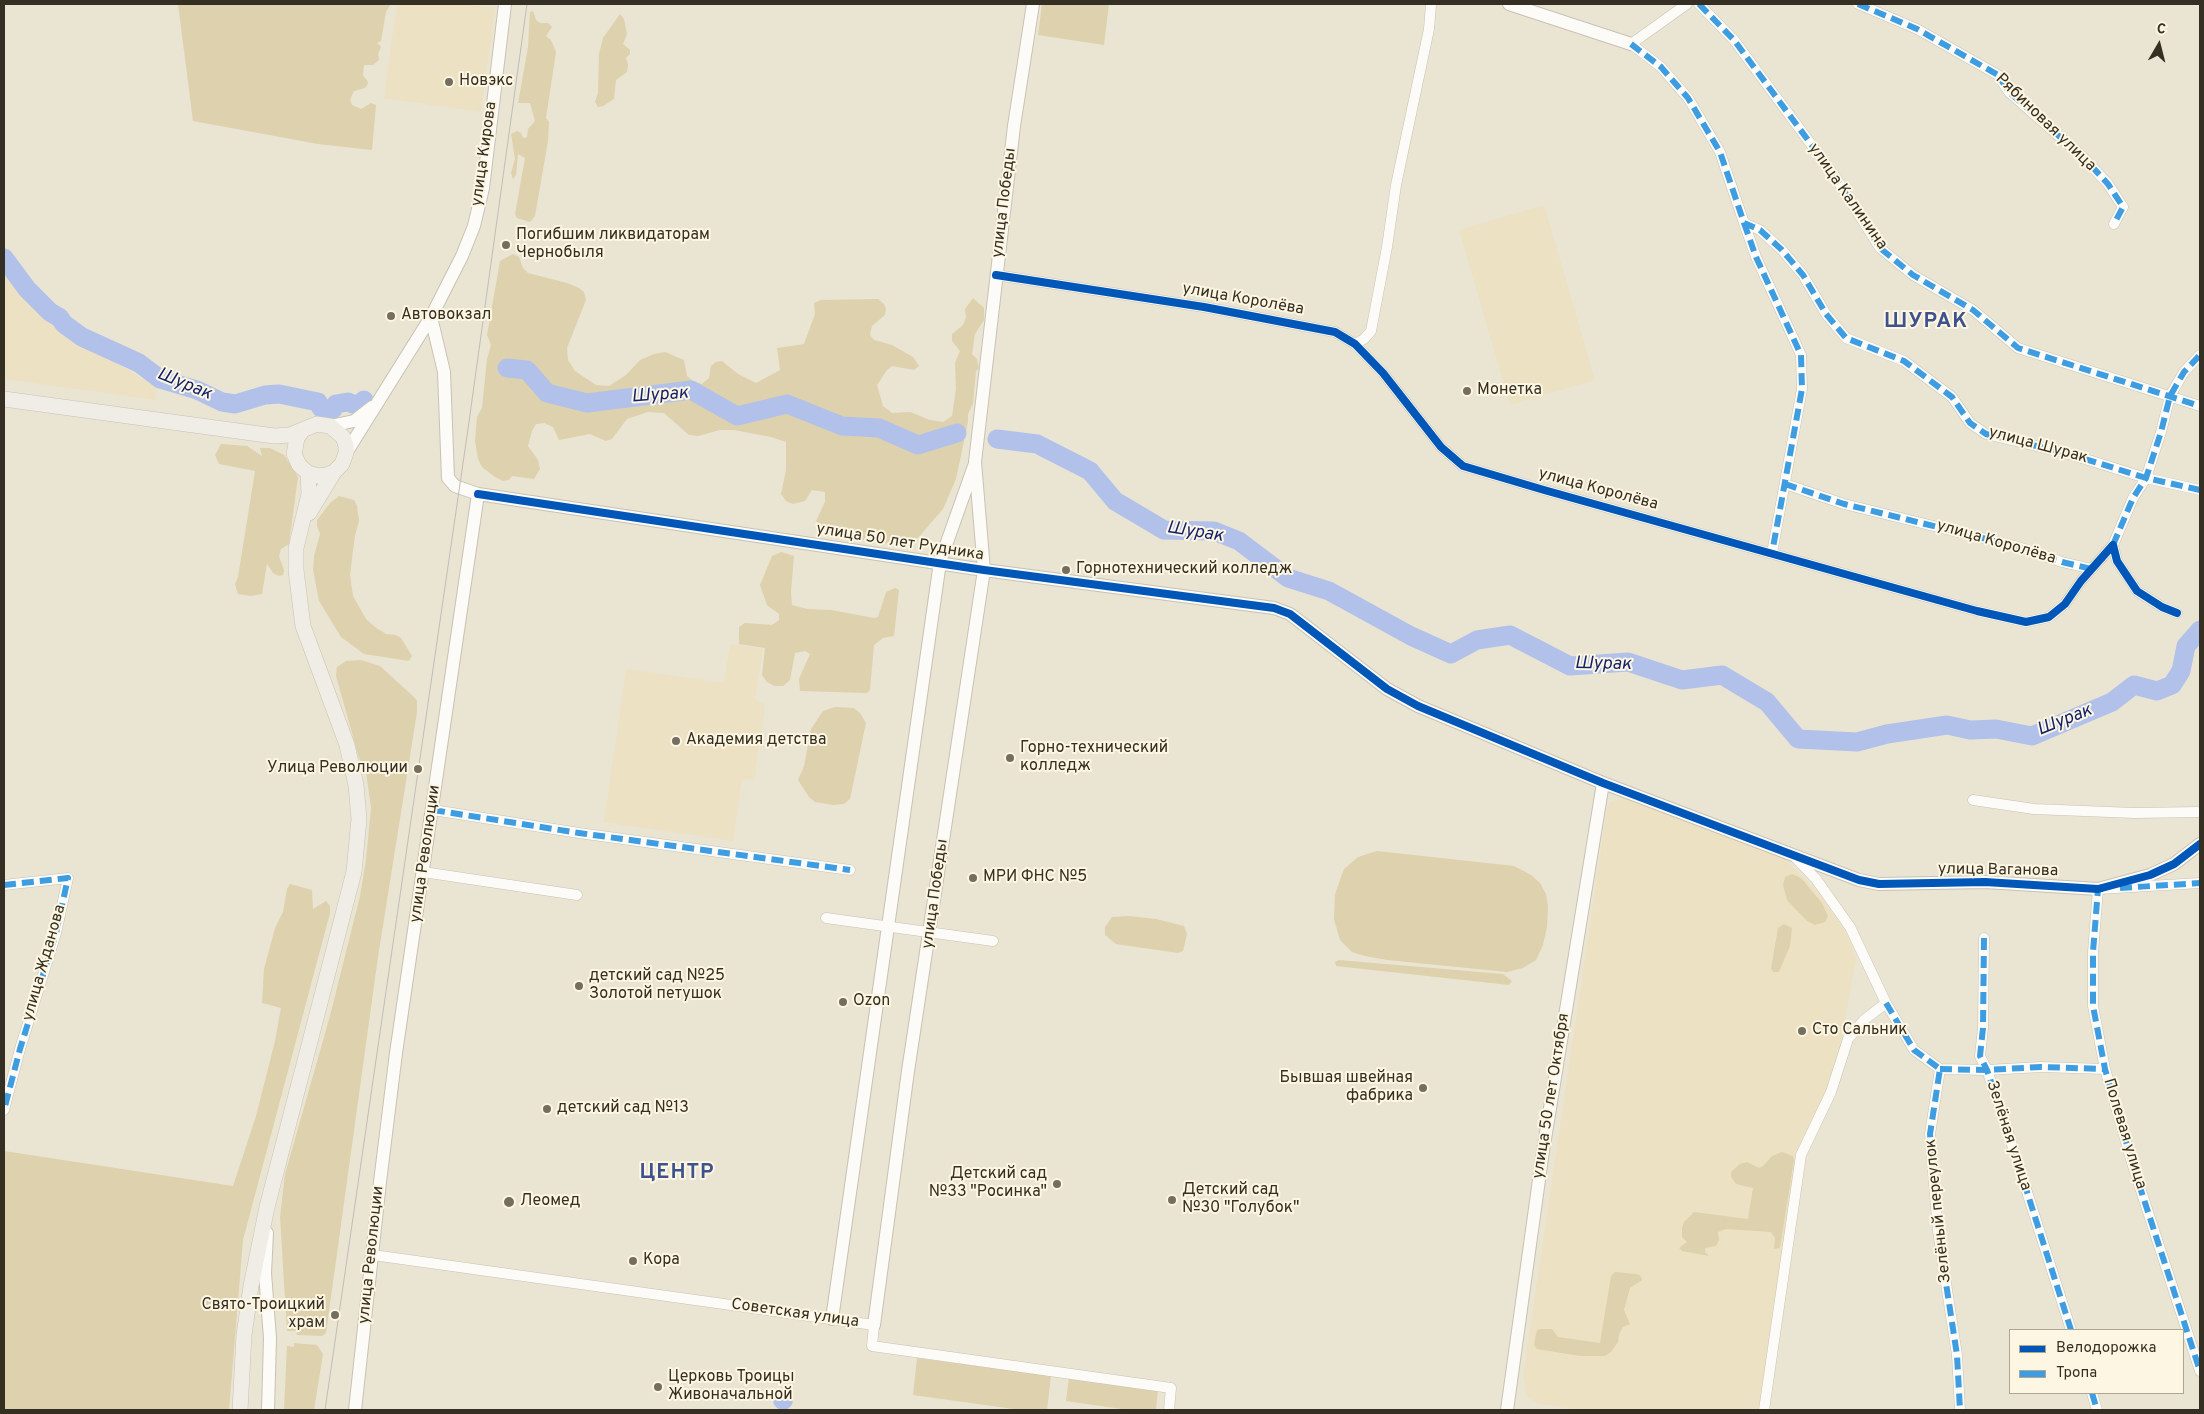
<!DOCTYPE html>
<html>
<head>
<meta charset="utf-8">
<style>
  body { margin:0 }
  #map { position:relative; width:2204px; height:1414px; overflow:hidden; background:#eae4d2; font-family:Overpass,sans-serif }
  canvas { display:block }
  .frame { position:absolute; inset:0; border:5px solid #342f22; pointer-events:none }
  .legend { position:absolute; left:2009px; top:1329px; width:175px; height:65px; box-sizing:border-box; background:#fdf6e2; border:1px solid #ada695; margin:0; padding:6px 9px; list-style:none; font-size:15px; color:#342f22 }
  .legend li { display:flex; align-items:center; gap:10px; height:25px }
  .legend b { width:25px; border:1px solid #ada695 }
  .north { position:absolute; left:2134px; top:20px; width:50px; height:50px; -webkit-text-stroke:4px #fdf6e2; paint-order:stroke; rotate:8deg; font-size:14px; font-weight:700; line-height:20px; text-align:center; color:#342f22 }
  .north::after { content:''; display:block; margin:auto; width:18px; height:22px; background:#342f22; clip-path:polygon(50% 0,100% 100%,50% 72%,0 100%) }
</style>
</head>
<body>
<div id="map">
<canvas width="2204" height="1414"></canvas>
<div class="frame"></div>
<ul class="legend">
<li><b style="height:6px;background:#0057b8"></b>Велодорожка</li>
<li><b style="height:6px;background:#3e9de0"></b>Тропа</li>
</ul>
<div class="north">С</div>
</div>
<script>
const ctx = document.querySelector('canvas').getContext('2d');
ctx.lineJoin = 'round';
function paint(path, color) { ctx.fillStyle = color; ctx.fill(path, 'evenodd'); }
const poly = rows => new Path2D(rows.map(r => 'M' + r).join(''));
function strokePath(path, color, width, dash) { ctx.strokeStyle = color; ctx.lineWidth = width; ctx.lineCap = dash ? 'butt' : 'round'; ctx.setLineDash(dash || []); ctx.stroke(path); }
function write(font, color, halo, rows, align = 'center') {
  ctx.font = font + ' Overpass,sans-serif'; ctx.lineWidth = 4; ctx.setLineDash([]); ctx.textBaseline = 'middle'; ctx.strokeStyle = halo; ctx.fillStyle = color; for (const [text, x, y, turn = 0] of rows) {
    ctx.save(); ctx.translate(x, y); ctx.rotate((+turn || 0) * Math.PI / 180); ctx.textAlign = isNaN(turn) ? turn : align; if (halo) ctx.strokeText(text, 0, 0); ctx.fillText(text, 0, 0); ctx.restore();
  }
}
const built = poly([
  [397,4,461,4,495,8,481,112,384,98],
  [1544,205,1595,380,1510,405,1459,230],
  [4,264,16,283,55,322,90,347,156,387,156,400,4,379],
  [730,644,763,649,755,699,765,705,754,780,742,779,733,841,604,822,626,669,724,683],
  [1620,799,1634,800,1784,858,1817,891,1849,937,1856,959,1836,1069,1797,1155,1770,1346,1758,1410,1582,1410,1540,1404,1528,1398,1526,1394,1523,1376,1607,810,1610,802]
]);
const green = poly([
  [178,4,391,4,386,12,381,41,377,43,381,47,378,54,379,60,373,65,364,65,363,76,367,80,368,84,365,88,354,91,350,100,352,105,361,109,371,103,376,105,372,150,318,144,193,121],
  [1042,4,1109,4,1104,45,1038,35],
  [533,11,536,20,540,23,548,23,552,27,546,36,551,40,556,52,546,118,549,122,548,141,535,216,530,222,517,218,515,214,525,158,518,154,516,175,513,179,511,173,515,159,511,134,517,131,521,133,523,138,527,137,528,129,535,121,530,103,518,103,528,47,530,12],
  [620,14,624,19,627,34,623,44,630,50,630,54,626,58,628,65,627,72,616,80,614,99,603,106,598,107,595,102,598,93,599,54,603,38],
  [513,254,519,257,523,268,528,273,567,283,579,288,584,292,586,300,567,348,568,360,575,371,596,385,609,386,626,375,640,360,654,354,665,352,684,360,687,376,693,381,702,384,709,378,711,366,716,362,722,361,738,374,756,383,780,370,777,348,804,344,815,314,814,303,821,300,878,299,884,304,886,309,885,315,872,326,870,335,874,340,892,345,913,357,919,366,914,370,892,366,887,370,877,385,883,406,892,413,910,412,930,420,943,422,952,416,956,389,955,363,960,351,952,341,952,334,963,325,966,317,965,309,973,298,984,308,984,320,975,334,972,354,977,359,979,369,976,371,973,404,968,414,968,422,956,479,943,509,918,538,904,542,892,544,874,542,835,534,822,528,816,521,825,502,825,492,812,490,805,501,793,504,786,501,781,494,786,470,786,442,771,437,734,430,720,430,698,436,689,435,664,413,648,412,627,419,612,439,606,441,590,434,559,440,553,427,544,423,536,424,532,431,528,446,538,460,540,469,534,479,512,476,509,480,503,481,495,477,482,467,478,459,475,441,477,417,482,408,487,359,491,345,487,335,500,261],
  [221,444,247,446,262,456,260,448,270,448,284,455,298,477,289,544,281,549,279,556,284,570,283,575,279,576,273,573,267,564,262,594,251,596,238,594,235,584,238,577,255,471,219,464,215,455],
  [339,496,354,500,357,506,359,521,355,535,350,575,353,596,366,619,375,627,386,634,396,635,401,638,412,656,409,661,364,654,341,637,319,601,313,570,314,556,320,534,317,526,317,520,330,503],
  [781,552,794,556,791,592,792,605,807,609,831,610,874,618,878,617,886,592,895,588,899,590,894,636,883,638,874,645,870,690,867,693,800,691,799,679,810,654,805,651,795,653,790,680,783,686,774,686,767,682,762,675,765,648,739,644,739,627,745,623,772,625,779,620,779,614,767,605,760,585,772,556],
  [361,660,380,666,414,697,417,701,417,712,378,957,326,1333,322,1336,297,1335,296,1331,287,1331,280,1217,285,1174,330,1016,360,896,366,860,371,808,366,772,359,758,336,676,337,667,346,661],
  [835,707,854,708,860,713,866,723,850,799,844,804,833,805,815,802,809,797,798,780,804,766,811,729,823,711],
  [1377,851,1514,866,1531,875,1540,883,1546,894,1548,906,1547,927,1543,945,1536,960,1523,968,1507,972,1387,960,1365,956,1352,952,1340,940,1334,919,1335,894,1344,869,1358,857],
  [1792,874,1801,878,1822,903,1828,916,1825,922,1815,925,1807,921,1787,900,1783,885,1785,877],
  [290,884,312,890,313,909,326,901,330,906,330,913,243,1240,229,1410,4,1410,4,1151,233,1186,256,1116,275,1041,281,1008,262,1003,264,969,275,928,283,912,287,889],
  [1129,916,1156,919,1184,926,1187,934,1183,951,1178,953,1116,944,1105,935,1105,927,1112,917],
  [1784,924,1792,928,1790,946,1779,972,1774,972,1771,969,1778,928],
  [1339,960,1503,974,1512,981,1509,985,1336,966,1335,962],
  [1782,1152,1793,1156,1794,1160,1780,1248,1774,1249,1775,1238,1771,1232,1726,1229,1718,1232,1719,1240,1716,1246,1705,1248,1705,1252,1709,1256,1682,1251,1679,1248,1687,1242,1682,1237,1682,1228,1684,1222,1694,1212,1748,1219,1753,1188,1736,1184,1731,1177,1731,1172,1740,1164,1747,1162,1759,1168,1763,1166,1772,1156],
  [1615,1272,1636,1274,1640,1275,1642,1280,1630,1288,1624,1310,1630,1324,1623,1327,1619,1334,1618,1342,1611,1352,1605,1356,1580,1356,1537,1349,1534,1345,1535,1339,1537,1330,1540,1329,1552,1329,1558,1337,1600,1343,1611,1276],
  [294,1343,317,1345,323,1354,314,1410,284,1410,287,1346,294,1347],
  [917,1358,1051,1376,1047,1410,1021,1410,913,1395],
  [1069,1377,1158,1389,1156,1410,1129,1410,1066,1401]
]);
const water = poly([
  '773 1400a10 10 0 1 1 20 0a10 10 0 1 1-20 0Z'
]);
const river = poly([
  [4,258,27,289,50,312,60,318,64,324,82,337,139,363,160,379,197,390,222,402,235,404,265,395,279,394,318,402,321,408,327,410,333,409,336,404,348,402,358,406,364,400],
  [507,368,527,370,547,393,587,403,691,390,737,416,787,404,842,426,879,428,918,445,957,433],
  [997,439,1037,444,1090,471,1115,501,1164,530,1214,531,1239,541,1288,578,1329,591,1411,636,1451,654,1477,640,1510,635,1570,666,1628,662,1682,680,1722,675,1767,702,1798,739,1857,742,1887,734,1947,725,1970,730,1996,729,2032,736,2112,702,2134,685,2157,691,2172,685,2181,671,2186,646,2200,630]
]);
const minor = poly([
  [1687,4,1631,44,1661,67,1688,98,1720,152,1744,223,1760,230,1782,250,1803,275,1826,314,1846,338,1904,361,1952,397,1970,423,1986,434,2066,453,2146,478,2200,490],
  [1699,4,1734,40,1836,178,1880,248,1913,275,1973,310,2018,348,2200,406],
  [1858,4,1917,29,1998,75,2009,92,2085,159,2108,184,2123,207,2114,224],
  [1744,223,1756,257,1801,355,1802,389,1772,553],
  [996,275,1204,307,1335,332,1355,344,1383,373,1441,447,1463,466,1544,490,1977,611,2026,622,2049,617,2065,604,2081,581,2113,545,2117,561,2137,591,2162,607,2177,613],
  [1355,344,1364,339,1371,331,1387,247,1396,185,1429,29,1431,4],
  [1785,484,1844,504,2015,546,2062,562,2092,569],
  [2113,545,2133,498,2146,478,2161,432,2170,396,2184,372,2200,355],
  [1973,800,2034,809,2134,813,2200,812],
  [433,810,579,833,850,870],
  [1793,855,1816,879,1850,927,1886,1003,1914,1050,1940,1069,1930,1134,1938,1231,1957,1355,1960,1410],
  [423,872,577,895],
  [2200,883,2098,889,2093,952,2093,1006,2105,1069,2133,1166,2200,1371],
  [4,885,68,878,56,933,20,1049,4,1110],
  [826,918,993,941],
  [1984,938,1983,1028,1980,1056,1987,1070,2006,1126,2071,1330],
  [1940,1069,1987,1070,2041,1067,2105,1069],
  [373,1255,874,1325,872,1346,1171,1388,1169,1410],
  [2092,1393,2097,1410],
  [1764,1410,1801,1155,1831,1092,1848,1039,1864,1020,1886,1003]
]);
const tertiary = poly([
  [1509,4,1631,44],
  [330,426,354,421,372,407],
  [346,453,431,317,462,256,474,226,483,188,505,4],
  [478,494,984,570,1274,608,1290,614,1387,689,1418,706,1603,783,1859,880,1879,884,1985,882,2098,889,2150,875,2174,864,2200,844],
  [267,1233,265,1273,270,1338,268,1410],
  [832,1319,940,562,974,466],
  [874,1325,908,1071,984,570,975,462,1014,126,1033,4],
  [355,1410,380,1182,396,1053,478,494,455,486,448,478,444,372,431,317],
  [1507,1410,1543,1151,1603,783]
]);
const secondary = poly([
  [4,399,274,436,290,435,317,424,330,426,343,437,346,446,346,453,342,464,334,472,326,475,318,476,308,473,299,465,294,454,297,438,302,431],
  [309,513,334,472],
  [240,1410,244,1335,251,1286,267,1207,354,872,359,819,356,785,347,745,303,626,296,570,296,548,309,494,308,473]
]);
const tram = poly([
  [325,1410,468,429,527,4]
]);
const quiet = poly([
  [1699,4,1734,40,1836,178,1880,248,1913,275,1973,310,2018,348,2200,406],
  [1858,4,1917,29,1998,75,2009,92,2085,159,2108,184,2123,207,2114,224],
  [1631,44,1661,67,1688,98,1720,152,1744,223,1760,230,1782,250,1803,275,1826,314,1846,338,1904,361,1952,397,1970,423,1986,434,2066,453,2146,478,2200,490],
  [1744,223,1756,257,1801,355,1802,389,1772,553],
  [1785,484,1844,504,2015,546,2062,562,2092,569],
  [2113,545,2133,498,2146,478,2161,432,2170,396,2184,372,2200,355],
  [433,810,579,833,850,870],
  [4,885,68,878,56,933,20,1049,4,1110],
  [2120,888,2200,883],
  [2103,889,2098,889,2093,952,2093,1006,2105,1069,2133,1166,2200,1371],
  [1984,938,1983,1028,1980,1056,1987,1070,2006,1126,2071,1330],
  [1886,1003,1914,1050,1940,1069,1930,1134,1938,1231,1957,1355,1960,1410],
  [1940,1069,1987,1070,2041,1067,2105,1069],
  [2092,1393,2097,1410]
]);
const cycleway = poly([
  [996,275,1204,307,1335,332,1355,344,1383,373,1441,447,1463,466,1544,490,1977,611,2026,622,2049,617,2065,604,2081,581,2113,545,2117,561,2137,591,2162,607,2177,613],
  [478,494,984,570,1274,608,1290,614,1387,689,1418,706,1603,783,1859,880,1879,884,1985,882,2098,889,2150,875,2174,864,2200,844]
]);
const markers = [
  [449,82,5,"#746e60"],
  [506,245,5,"#746e60"],
  [391,316,5,"#746e60"],
  [1467,391,5,"#746e60"],
  [1066,570,5,"#746e60"],
  [676,741,5,"#746e60"],
  [1010,758,5,"#746e60"],
  [418,769,5,"#746e60"],
  [973,878,5,"#746e60"],
  [579,986,5,"#746e60"],
  [843,1002,5,"#746e60"],
  [1802,1031,5,"#746e60"],
  [1423,1088,5,"#746e60"],
  [547,1109,5,"#746e60"],
  [1057,1184,5,"#746e60"],
  [1172,1200,5,"#746e60"],
  [509,1202,6,"#746e60"],
  [633,1261,5,"#746e60"],
  [335,1315,5,"#746e60"],
  [658,1387,5,"#746e60"]
];
const poiNames = [
  ["Новэкс",459,82],
  ["Погибшим ликвидаторам",516,236],
  ["Чернобыля",516,254],
  ["Автовокзал",401,316],
  ["Монетка",1477,391],
  ["Горнотехнический колледж",1076,570],
  ["Академия детства",686,741],
  ["Горно-технический",1020,749],
  ["колледж",1020,767],
  ["Улица Революции",408,769,"right"],
  ["МРИ ФНС №5",983,878],
  ["детский сад №25",589,977],
  ["Золотой петушок",589,995],
  ["Ozon",853,1002],
  ["Сто Сальник",1812,1031],
  ["Бывшая швейная",1413,1079,"right"],
  ["фабрика",1413,1097,"right"],
  ["детский сад №13",557,1109],
  ["Детский сад",1047,1175,"right"],
  ["№33 \"Росинка\"",1047,1193,"right"],
  ["Детский сад",1182,1191],
  ["№30 \"Голубок\"",1182,1209],
  ["Леомед",520,1202],
  ["Кора",643,1261],
  ["Свято-Троицкий",325,1306,"right"],
  ["храм",325,1324,"right"],
  ["Церковь Троицы",668,1378],
  ["Живоначальной",668,1396]
];
const streetNames = [
  ["Рябиновая улица",2045,123,44],
  ["улица Кирова",485,154,-82],
  ["улица Калинина",1847,197,55],
  ["улица Победы",1005,203,-83],
  ["улица Королёва",1243,300,10],
  ["улица Шурак",2038,446,15],
  ["улица Королёва",1598,490,15],
  ["улица 50 лет Рудника",900,543,9],
  ["улица Королёва",1996,543,16],
  ["улица Революции",426,854,-82],
  ["улица Ваганова",1998,871,1],
  ["улица Победы",936,894,-82],
  ["улица Жданова",45,963,-74],
  ["улица 50 лет Октября",1552,1096,-81],
  ["Полевая улица",2124,1134,73],
  ["Зелёная улица",2008,1136,72],
  ["Зелёный переулок",1939,1211,-96],
  ["улица Революции",372,1255,-84],
  ["Советская улица",795,1314,8]
];
const waterNames = [
  ["Шурак",184,385,22],
  ["Шурак",660,396,-4],
  ["Шурак",1195,533,9],
  ["Шурак",1603,665,1],
  ["Шурак",2065,721,-22]
];
const districtNames = [
  ["ШУРАК",1926,323],
  ["ЦЕНТР",677,1174]
];
paint(built, '#ece1c2');
paint(green, '#ded1ad');
paint(water, '#b2c1ea');
strokePath(river, '#b2c1ea', 19);
strokePath(minor, '#c7c2b4', 11);
strokePath(tertiary, '#c7c2b4', 14);
strokePath(secondary, '#c7c2b4', 16);
strokePath(minor, '#fcfbf8', 10);
strokePath(tertiary, '#fcfbf8', 12);
strokePath(secondary, '#f0ede6', 15);
strokePath(tram, '#bfbdb8', 1);
strokePath(quiet, '#3e9de0', 6, [12, 6]);
strokePath(cycleway, '#0057b8', 8);
for (const [x, y, r, color] of markers) { const dot = new Path2D(); dot.arc(x, y, r, 0, 2 * Math.PI); ctx.fillStyle = color; ctx.fill(dot); strokePath(dot, '#fdf6e2', 2); }
write('16px', '#342f22', '#fdf6e2', poiNames, 'left');
write('16px', '#342f22', '#fdf6e2', streetNames);
write('italic 18px', '#13206b', '#fdf6e2', waterNames);
ctx.letterSpacing = '1px';
write('bold 21px', '#3e528d', '#fdf6e2', districtNames);
ctx.letterSpacing = '0px';
</script>
</body>
</html>
